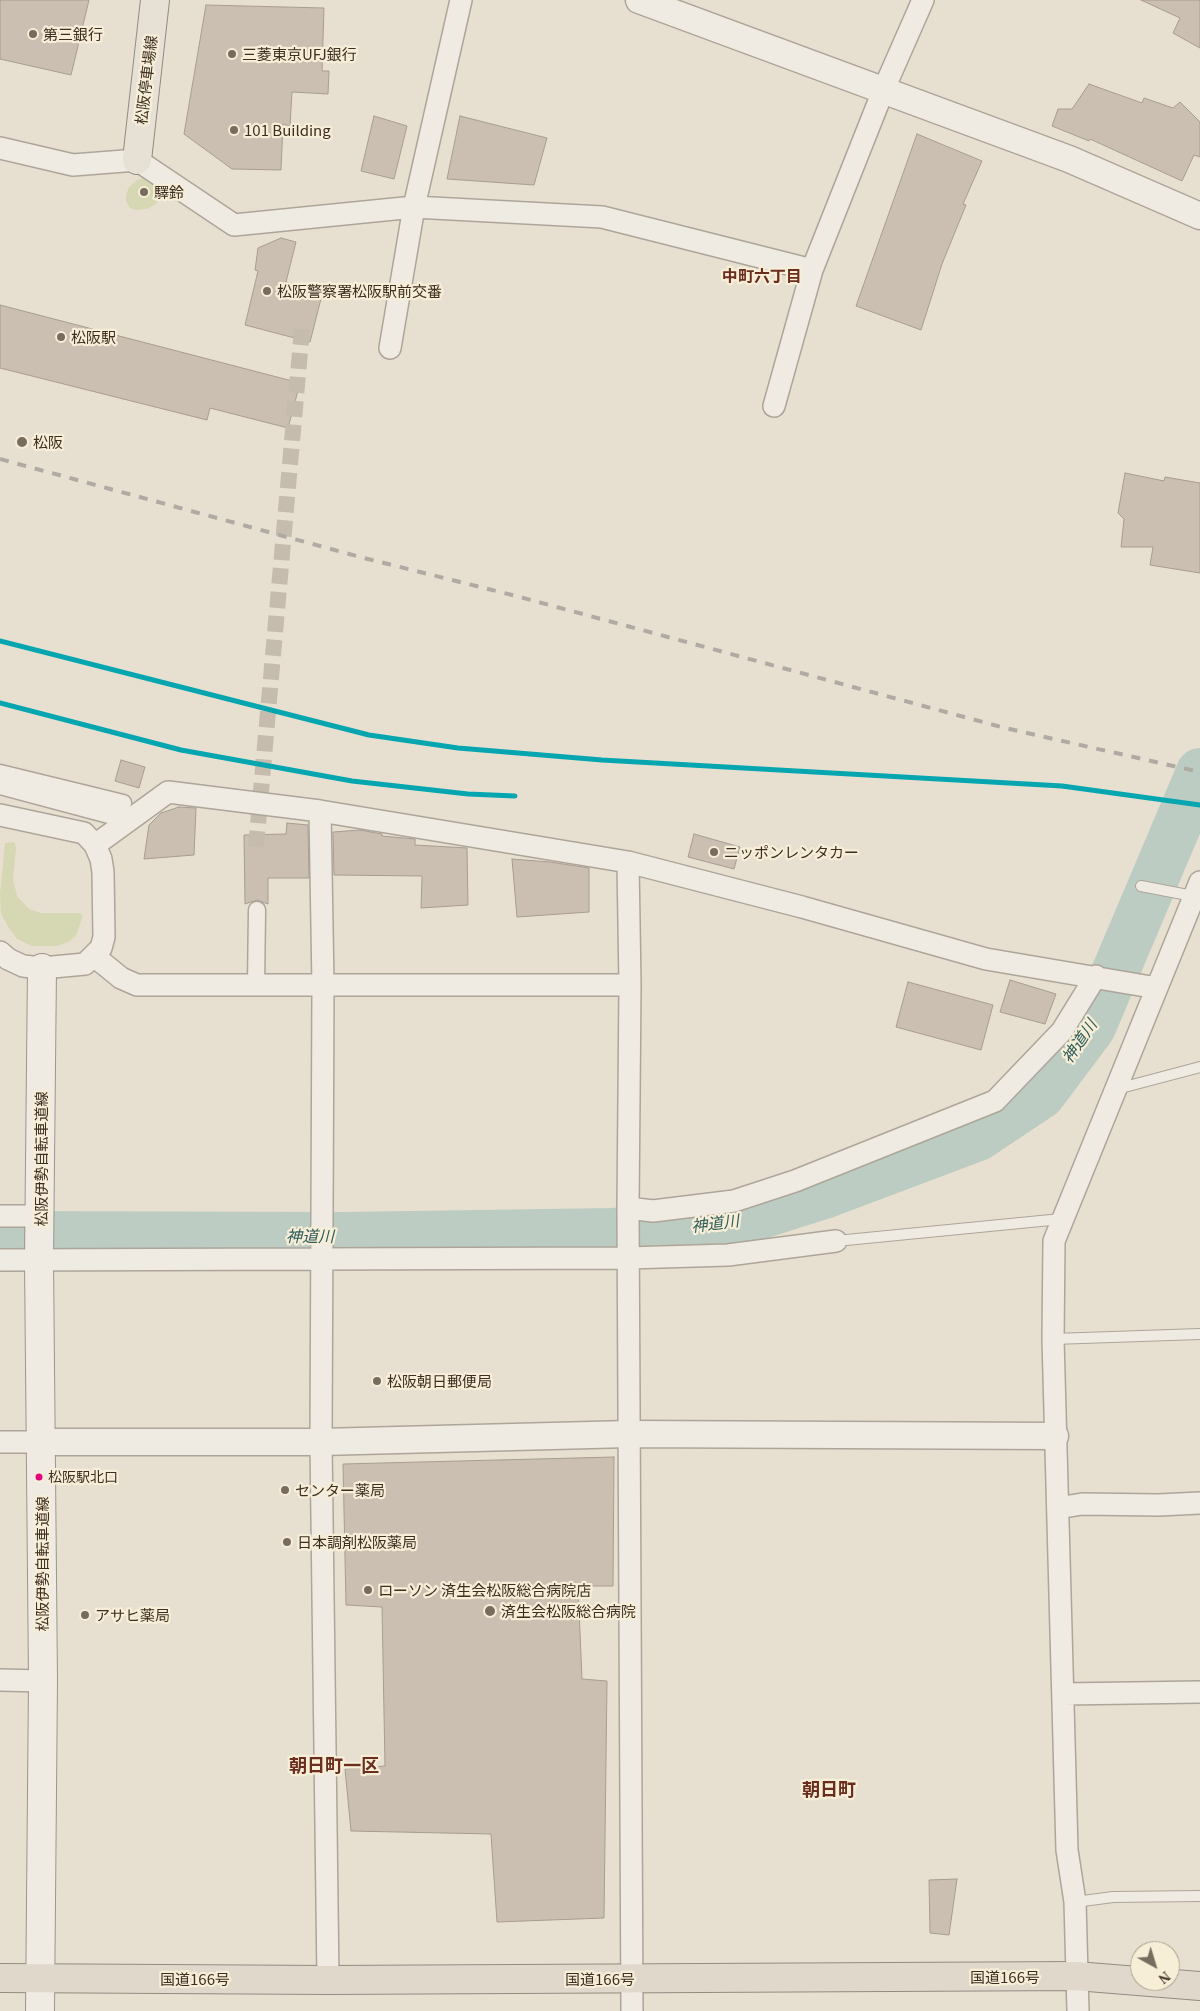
<!DOCTYPE html>
<html>
<head>
<meta charset="utf-8">
<style>
  body { margin:0 }
  #map { position:relative; width:1200px; height:2011px; overflow:hidden; background:#e7e0d1; font-family:Georgia,serif }
  canvas { display:block }
  .north { position:absolute; left:1130px; top:1941px; width:50px; height:50px; box-sizing:border-box; background:#f7eed8; border:1px solid #ada18e; border-radius:50%; rotate:141deg; font-size:14px; font-weight:700; line-height:20px; text-align:center; color:#3d2e20 }
  .north::after { content:''; display:block; margin:auto; width:18px; height:22px; background:#786c5e; clip-path:polygon(50% 0,100% 100%,50% 72%,0 100%) }
</style>
</head>
<body>
<div id="map">
<canvas width="1200" height="2011"></canvas>
<div class="north">N</div>
</div>
<script>
const ctx = document.querySelector('canvas').getContext('2d');
ctx.lineJoin = 'round';
function paint(path, color) { ctx.fillStyle = color; ctx.fill(path, 'evenodd'); }
const poly = rows => new Path2D(rows.map(r => 'M' + r).join(''));
function strokePath(path, color, width, dash) { ctx.strokeStyle = color; ctx.lineWidth = width; ctx.lineCap = dash ? 'butt' : 'round'; ctx.setLineDash(dash || []); ctx.stroke(path); }
function write(font, color, halo, rows, align = 'center') {
  ctx.font = font + ' Georgia,"Noto Sans JP",serif'; ctx.lineWidth = 4.5; ctx.setLineDash([]); ctx.textBaseline = 'middle'; ctx.strokeStyle = halo; ctx.fillStyle = color; for (const [text, x, y, turn = 0] of rows) {
    ctx.save(); ctx.translate(x, y); ctx.rotate((+turn || 0) * Math.PI / 180); ctx.textAlign = isNaN(turn) ? turn : align; if (halo) ctx.strokeText(text, 0, 0); ctx.fillText(text, 0, 0); ctx.restore();
  }
}
const green = poly([
  [147,176,157,182,162,193,156,204,147,209,136,210,130,208,126,201,126,195,129,187,137,180],
  [14,842,16,848,13,879,17,896,29,909,41,913,80,913,83,916,76,936,68,942,57,946,32,946,17,939,9,928,1,914,0,894,5,843]
]);
const river = poly([
  [0,1235,343,1236,612,1232,733,1224,824,1195,978,1137,1041,1095,1092,1027,1200,772]
]);
const building = poly([
  [0,0,89,0,71,75,0,59,0,0],
  [1141,0,1200,0,1200,48,1173,33,1180,18,1141,0],
  [206,5,324,8,322,71,329,71,328,94,292,92,290,126,283,124,281,170,232,169,184,134,206,5],
  [1089,84,1142,103,1144,98,1173,108,1180,102,1200,122,1200,157,1194,155,1182,181,1090,139,1089,141,1052,126,1058,109,1072,109,1089,84],
  [374,116,407,126,394,179,361,171,374,116],
  [460,116,547,138,534,185,447,179,460,116],
  [917,134,982,161,963,204,966,205,942,264,921,330,856,306,917,134],
  [281,238,296,242,286,282,323,291,310,342,245,325,258,271,255,270,258,248,281,238],
  [0,305,300,383,288,428,210,408,207,420,0,368,0,305],
  [1125,473,1164,481,1165,477,1200,483,1200,573,1150,565,1153,547,1121,547,1124,519,1118,513,1125,473],
  [121,760,145,767,139,788,115,781,121,760],
  [179,807,196,808,194,855,144,859,149,825,161,813,179,807],
  [287,823,308,825,309,878,268,878,268,904,257,900,245,904,244,835,286,834,287,823],
  [360,830,382,834,382,836,415,839,415,845,467,848,468,905,421,908,422,876,334,875,333,832,360,830],
  [694,834,740,847,734,869,688,857,694,834],
  [512,859,550,862,589,868,589,912,517,917,512,859],
  [1010,980,1056,994,1045,1024,1000,1012,1010,980],
  [908,982,993,1005,981,1050,896,1027,908,982],
  [614,1457,613,1586,578,1586,582,1679,607,1681,604,1918,497,1922,491,1834,351,1831,345,1769,385,1766,382,1607,346,1605,343,1464,614,1457],
  [957,1879,949,1935,930,1933,929,1880,957,1879]
]);
const pedestrianTunnel = poly([
  [256,847,302,329]
]);
const service = poly([
  [1141,886,1193,896],
  [1117,1089,1200,1067],
  [836,1241,1061,1219],
  [1053,1339,1200,1334],
  [1075,1902,1113,1897,1200,1896]
]);
const pedestrian = poly([
  [0,773,123,803],
  [0,786,109,815,123,803],
  [256,986,257,910]
]);
const minor = poly([
  [0,148,73,165,137,160,234,225,414,207,602,217,812,270],
  [390,348,414,207,461,0],
  [774,406,812,270,883,91,923,0],
  [320,811,323,985,321,1442,328,1980],
  [0,815,84,833,95,845,101,859,103,872,104,937,101,948,85,964,42,968,23,966,8,959,0,952],
  [95,845,168,792,320,811,628,862,802,907,986,959,1157,988],
  [628,862,630,985],
  [94,956,121,978,137,985,630,985,628,1208,632,2011],
  [628,1208,653,1211,734,1201,795,1181,995,1101,1062,1031,1096,976],
  [0,1216,41,1216],
  [0,1260,628,1258,728,1255,836,1241],
  [0,1442,42,1442],
  [1058,1508,1082,1504,1159,1505,1200,1503],
  [0,1680,43,1681],
  [1063,1694,1200,1692],
  [1078,2011,1075,1902,1067,1850,1053,1339,1054,1241,1200,882]
]);
const tertiary = poly([
  [639,0,1069,159,1200,216],
  [42,1442,321,1442,629,1434,1055,1436]
]);
const secondary = poly([
  [40,2011,43,1681,39,1260,42,968]
]);
const primary = poly([
  [137,160,155,0]
]);
const trunk = poly([
  [0,1978,328,1980,1076,1976,1200,1986]
]);
const rail = poly([
  [0,459,364,558,516,596,1005,728,1200,772]
]);
const rail1 = poly([
  [0,641,369,735,458,748,602,760,1062,786,1200,805],
  [0,703,181,750,352,781,468,794,515,796]
]);
const markers = [
  [33,34,5,"#786c5e"],
  [232,54,5,"#786c5e"],
  [234,130,5,"#786c5e"],
  [144,192,5,"#786c5e"],
  [267,291,5,"#786c5e"],
  [61,337,5,"#786c5e"],
  [22,442,6,"#786c5e"],
  [714,852,5,"#786c5e"],
  [377,1381,5,"#786c5e"],
  [39,1477,4.5,"#e5007d"],
  [285,1490,5,"#786c5e"],
  [287,1542,5,"#786c5e"],
  [368,1590,5,"#786c5e"],
  [490,1611,6,"#786c5e"],
  [85,1615,5,"#786c5e"]
];
const busNames = [
  ["松阪駅北口",48,1477]
];
const poiNames = [
  ["第三銀行",43,34],
  ["三菱東京UFJ銀行",242,54],
  ["101 Building",244,130],
  ["驛鈴",154,192],
  ["松阪警察署松阪駅前交番",277,291],
  ["松阪駅",71,337],
  ["松阪",33,442],
  ["ニッポンレンタカー",724,852],
  ["松阪朝日郵便局",387,1381],
  ["センター薬局",295,1490],
  ["日本調剤松阪薬局",297,1542],
  ["ローソン 済生会松阪総合病院店",378,1590],
  ["済生会松阪総合病院",501,1611],
  ["アサヒ薬局",95,1615]
];
const streetNames = [
  ["松阪停車場線",146,80,-83],
  ["松阪伊勢自転車道線",41,1159,-90],
  ["松阪伊勢自転車道線",42,1564,-90],
  ["国道166号",1005,1977],
  ["国道166号",195,1979],
  ["国道166号",600,1979]
];
const neighbourhoodNames = [
  ["中町六丁目",762,276]
];
const waterNames = [
  ["神道川",1079,1041,-56],
  ["神道川",715,1223,-7],
  ["神道川",310,1236]
];
const quarterNames = [
  ["朝日町一区",334,1765],
  ["朝日町",829,1789]
];
paint(green, '#d6d7b3');
strokePath(river, '#bcccc2', 48);
paint(building, '#cbbfb2');
strokePath(building, '#a89c90', 1);
strokePath(pedestrianTunnel, '#c5bcae', 16, [16, 8]);
strokePath(service, '#ada599', 12);
strokePath(pedestrian, '#ada599', 19);
strokePath(minor, '#ada599', 24);
strokePath(tertiary, '#ada599', 29);
strokePath(secondary, '#9c958a', 30);
strokePath(primary, '#928b80', 30);
strokePath(trunk, '#928b80', 30);
strokePath(service, '#efebe3', 10);
strokePath(pedestrian, '#efebe3', 16);
strokePath(minor, '#efebe3', 21);
strokePath(tertiary, '#efebe3', 26);
strokePath(secondary, '#efebe3', 28);
strokePath(primary, '#e6e1d4', 28);
strokePath(trunk, '#e0d9cb', 28);
strokePath(rail, '#afaaa2', 4, [9, 9]);
strokePath(rail1, '#06a6b1', 5);
for (const [x, y, r, color] of markers) { const dot = new Path2D(); dot.arc(x, y, r, 0, 2 * Math.PI); ctx.fillStyle = color; ctx.fill(dot); strokePath(dot, '#f7eed8', 2); }
write('14px', '#3d2e20', '#f7eed8', busNames, 'left');
write('15px', '#3d2e20', '#f7eed8', poiNames, 'left');
write('15px', '#3d2e20', '#f7eed8', streetNames);
write('bold 16px', '#6b2e1e', '#f7eed8', neighbourhoodNames);
write('italic 16px', '#2f5d5a', '#f7eed8', waterNames);
write('bold 18px', '#6b2e1e', '#f7eed8', quarterNames);
</script>
</body>
</html>
